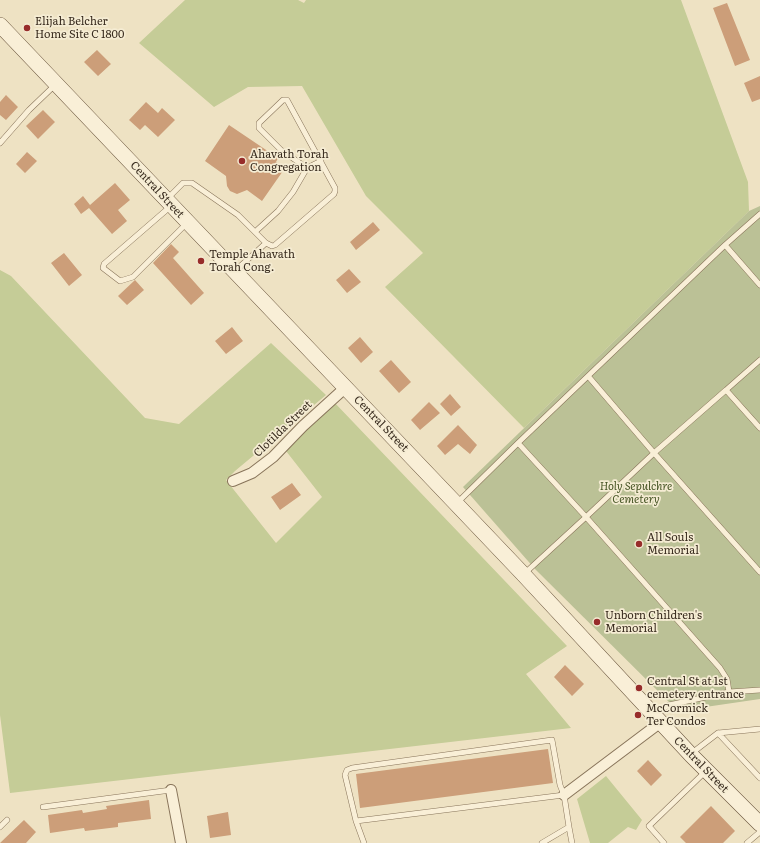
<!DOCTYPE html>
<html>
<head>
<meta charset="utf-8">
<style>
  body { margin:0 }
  canvas { display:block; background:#eee2c3 }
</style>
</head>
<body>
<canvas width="760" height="843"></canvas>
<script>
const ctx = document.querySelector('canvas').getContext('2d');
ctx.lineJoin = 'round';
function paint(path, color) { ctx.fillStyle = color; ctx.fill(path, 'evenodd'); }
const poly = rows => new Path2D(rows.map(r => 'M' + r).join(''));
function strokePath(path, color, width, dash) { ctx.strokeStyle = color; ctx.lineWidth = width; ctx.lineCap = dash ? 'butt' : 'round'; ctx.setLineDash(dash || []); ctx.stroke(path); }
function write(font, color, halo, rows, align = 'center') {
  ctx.font = font + ' Literata,serif'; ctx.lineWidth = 3.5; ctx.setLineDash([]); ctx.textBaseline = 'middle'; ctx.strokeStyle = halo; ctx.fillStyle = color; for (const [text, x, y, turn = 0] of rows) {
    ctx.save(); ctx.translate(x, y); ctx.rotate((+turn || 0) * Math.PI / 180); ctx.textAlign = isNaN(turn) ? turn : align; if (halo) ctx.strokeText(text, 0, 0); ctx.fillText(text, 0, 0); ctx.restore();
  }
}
const green = poly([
  [185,0,298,0,304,3,306,0,681,0,748,182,749,211,524,428,385,287,423,253,366,196,302,86,248,87,214,107,139,43],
  [0,270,11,276,145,418,179,424,271,343,326,395,235,471,226,480,276,543,322,497,286,451,333,401,567,646,526,674,571,728,10,793,0,715],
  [606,776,642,820,636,830,628,827,608,843,590,843,577,799]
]);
const cemetery = poly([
  [760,206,760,699,678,711,535,569,463,487,749,211]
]);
const building = poly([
  [727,3,750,60,735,66,713,8],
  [97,50,111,64,98,76,84,62],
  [760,76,760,99,752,102,744,83],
  [6,95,18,107,6,120,0,115,0,102],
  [146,102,158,113,162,108,175,120,158,137,145,125,140,130,129,120],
  [43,110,55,122,38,139,26,126],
  [229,125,278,158,276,162,285,168,262,201,247,190,237,194,230,191,227,186,226,176,205,161],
  [27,152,37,161,25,173,16,164],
  [115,183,130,200,118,210,127,221,112,234,89,208,81,214,74,204,83,196,90,205],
  [373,222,380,230,356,250,350,242],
  [171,244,179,252,173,258,204,293,191,305,153,263],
  [64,253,82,275,69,286,51,263],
  [349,269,361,282,347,293,336,280],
  [135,280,144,290,127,305,118,296],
  [232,327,243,341,226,354,215,341],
  [360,337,373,352,361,363,348,348],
  [391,360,411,382,399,393,379,371],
  [450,394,461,407,451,416,440,404],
  [429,402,440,413,420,430,411,420],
  [458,425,477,445,470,454,458,444,445,455,437,446],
  [292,483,301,495,280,510,271,497],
  [565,665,584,684,572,696,554,677],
  [548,749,553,783,360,808,356,774],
  [648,760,662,775,651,786,637,771],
  [149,800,151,819,118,823,118,827,85,831,84,828,50,833,48,815,82,810,83,813,107,809,106,806],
  [711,806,735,831,723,843,686,843,680,837],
  [228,812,231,835,210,838,207,816],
  [24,820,36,832,26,843,0,843]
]);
const lane = poly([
  [0,143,29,110,55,85],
  [167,199,183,183,192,183,238,215,266,243,236,270],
  [171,206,104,264,103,268,120,281,133,277,187,223],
  [760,214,725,245,760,285],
  [255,232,278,211,293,192,307,168,321,161],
  [266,243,272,246,275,245,334,194,335,191,335,188,287,100,283,100,259,123,259,128,281,150,307,168],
  [760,360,726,390,760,428],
  [588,376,725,245],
  [726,390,654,453,760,572],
  [457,503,518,443],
  [525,573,586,517,654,453,588,376,518,443,586,517,720,668,727,679,729,692],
  [655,714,669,705,729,692,760,690],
  [760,729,718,733,760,778],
  [692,753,718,733],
  [43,807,171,790],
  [356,821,345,775,347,770,352,768,552,740,560,785,564,795,569,827,542,843],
  [0,827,7,820],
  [569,827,572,843],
  [364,843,356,821,564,795],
  [664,843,649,826,706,771],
  [747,843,760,832]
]);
const street = poly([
  [233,481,252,473,273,457,303,426,346,387],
  [171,790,181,843],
  [564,795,661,722]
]);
const secondary = poly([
  [0,25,523,574,691,755,760,824]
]);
const markers = [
  [27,28,4,"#972c2a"],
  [242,161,4,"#972c2a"],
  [201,261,4,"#972c2a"],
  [639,544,4,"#972c2a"],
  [597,622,4,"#972c2a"],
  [639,688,4,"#972c2a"],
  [638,715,4,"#972c2a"]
];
const poiNames = [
  ["Elijah Belcher",35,22],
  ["Home Site C 1800",35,35],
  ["Ahavath Torah",250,155],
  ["Congregation",250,168],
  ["Temple Ahavath",209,255],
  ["Torah Cong.",209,268],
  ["All Souls",647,538],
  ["Memorial",647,551],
  ["Unborn Children's",605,616],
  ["Memorial",605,629],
  ["Central St at 1st",647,682],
  ["cemetery entrance",647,695],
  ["McCormick",646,709],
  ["Ter Condos",646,722]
];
const streetNames = [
  ["Central Street",157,190,47],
  ["Central Street",381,424,46],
  ["Clotilda Street",283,429,-44],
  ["Central Street",701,765,46]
];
const parkNames = [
  ["Holy Sepulchre",636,487],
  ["Cemetery",636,500]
];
paint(green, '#c5cc97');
paint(cemetery, '#bbc196');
paint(building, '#cc9e79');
strokePath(lane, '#88745a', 6);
strokePath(street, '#88745a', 12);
strokePath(secondary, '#6a553d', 16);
strokePath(lane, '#f9efd7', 5);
strokePath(street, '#f9efd7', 10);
strokePath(secondary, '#f9efd7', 15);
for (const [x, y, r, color] of markers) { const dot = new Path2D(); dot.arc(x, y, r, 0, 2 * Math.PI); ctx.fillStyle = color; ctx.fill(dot); strokePath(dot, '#f5ecd3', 1.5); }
write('11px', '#382b1e', '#f5ecd3', poiNames, 'left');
write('11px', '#382b1e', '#f5ecd3', streetNames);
write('italic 11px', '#475525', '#f5ecd3', parkNames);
</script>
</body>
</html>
